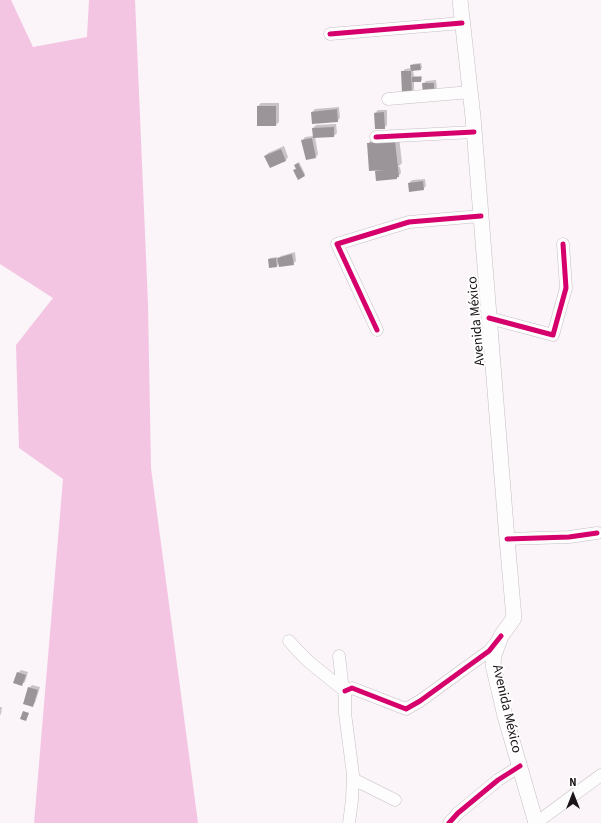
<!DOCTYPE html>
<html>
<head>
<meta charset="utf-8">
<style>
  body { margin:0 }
  #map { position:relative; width:601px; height:823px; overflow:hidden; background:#fbf4f8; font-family:"Source Sans 3",sans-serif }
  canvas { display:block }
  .north { position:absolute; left:553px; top:775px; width:40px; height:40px; -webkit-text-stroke:3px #fff; paint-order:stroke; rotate:0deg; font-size:11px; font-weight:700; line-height:16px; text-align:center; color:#1a1317 }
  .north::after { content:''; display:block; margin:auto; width:14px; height:18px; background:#1a1317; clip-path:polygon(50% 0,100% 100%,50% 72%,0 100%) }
</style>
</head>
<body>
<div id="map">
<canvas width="601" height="823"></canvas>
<div class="north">N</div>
</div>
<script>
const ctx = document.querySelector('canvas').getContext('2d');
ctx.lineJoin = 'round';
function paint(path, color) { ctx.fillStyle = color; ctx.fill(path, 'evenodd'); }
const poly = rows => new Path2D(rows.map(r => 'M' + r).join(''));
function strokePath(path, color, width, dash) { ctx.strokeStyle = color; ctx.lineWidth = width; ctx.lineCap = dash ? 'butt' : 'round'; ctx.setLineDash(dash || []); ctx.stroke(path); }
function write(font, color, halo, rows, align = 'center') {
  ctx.font = font + ' "Source Sans 3",sans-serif'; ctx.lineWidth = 4; ctx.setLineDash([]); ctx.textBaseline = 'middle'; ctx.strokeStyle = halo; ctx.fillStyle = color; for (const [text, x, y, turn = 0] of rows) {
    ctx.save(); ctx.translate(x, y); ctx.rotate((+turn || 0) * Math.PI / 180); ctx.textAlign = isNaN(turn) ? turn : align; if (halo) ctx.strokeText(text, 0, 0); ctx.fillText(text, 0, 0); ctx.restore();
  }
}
const forest = poly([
  [0,0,11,0,33,47,87,37,89,0,135,0,148,304,151,468,198,823,34,823,63,479,19,448,16,345,53,298,0,264]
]);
const shadow = poly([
  [421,63,422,68,420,69,413,70,414,76,422,76,422,80,421,81,414,81,414,89,412,92,402,72,405,69,412,68,411,65,413,64],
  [436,80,437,89,434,92,423,84,426,81],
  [261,103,279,103,279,122,276,125,258,106],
  [339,107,340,118,337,121,312,112,315,109],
  [378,110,387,110,387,125,384,128,375,113],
  [336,124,337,133,334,136,315,137,318,154,316,157,303,140,305,137,314,136,313,128,316,125],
  [399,137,402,163,398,167,400,167,401,173,397,178,377,180,376,172,378,169,368,144,372,139],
  [284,146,288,157,286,160,270,167,265,156,268,153],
  [299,162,305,174,304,175,294,170,297,168,296,164],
  [425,179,426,186,423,189,409,183,412,180],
  [295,252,296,261,293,264,279,263,277,266,269,259,270,258,277,257,277,260,281,256],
  [21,670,28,672,25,682,22,684,18,673],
  [32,685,40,687,35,703,32,705,29,688],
  [0,707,2,707,1,714,0,715]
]);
const building = poly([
  [420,64,421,70,411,71,410,65],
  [401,71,411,71,412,93,402,93],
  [412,77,421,77,421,82,412,82],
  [422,83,434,83,434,93,423,93],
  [257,106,276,106,276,126,257,126],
  [337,109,338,122,312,124,311,112],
  [384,112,385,129,375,129,374,113],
  [334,127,334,137,313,138,312,128],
  [312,138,316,158,306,160,301,140],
  [395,141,399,177,397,177,397,179,376,181,375,171,385,170,369,171,367,143],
  [281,149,286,161,270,168,264,156],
  [298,163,305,176,298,180,293,170,296,169,294,165],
  [423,181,424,190,409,192,408,183],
  [292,254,294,265,279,267,277,258],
  [276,258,277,267,269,268,268,259],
  [17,672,26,675,22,686,13,683],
  [28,687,38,690,33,707,23,704],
  [23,711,29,713,26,721,20,719]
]);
const minor = poly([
  [330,34,462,23],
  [388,99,471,92],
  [376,137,474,132],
  [489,318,553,335,566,288,563,244],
  [377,330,337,244,409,222,481,216],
  [507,539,569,537,597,533],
  [289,641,299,652,309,662,345,691],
  [339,656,342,682,345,691,345,713,353,775,352,800,349,823],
  [345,691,352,688,406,709,420,701,464,669,489,651,498,640],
  [353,779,395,800],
  [449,823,458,813,475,799,498,780,520,766],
  [536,823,601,775]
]);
const major = poly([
  [460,0,473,117,507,539,514,618,501,636,494,655,493,665,505,716,536,823]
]);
const cycleway = poly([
  [330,34,462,23],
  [376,137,474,132],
  [489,318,553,335,566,288,563,244],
  [377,330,337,244,409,222,481,216],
  [507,539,569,537,597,533],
  [345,691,352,688,406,709,420,701,489,651,501,636],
  [449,823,458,813,475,799,498,780,520,766]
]);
const streetNames = [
  ["Avenida México",477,321,-95],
  ["Avenida México",506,709,77]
];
paint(forest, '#f3c5e3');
paint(shadow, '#0003');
paint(building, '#9b9599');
strokePath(minor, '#c6bfc3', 13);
strokePath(major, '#c6bfc3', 16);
strokePath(minor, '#fefdfe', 12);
strokePath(major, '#fefdfe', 15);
strokePath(cycleway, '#d6006c', 5);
write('14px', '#1a1317', '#fff', streetNames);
</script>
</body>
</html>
